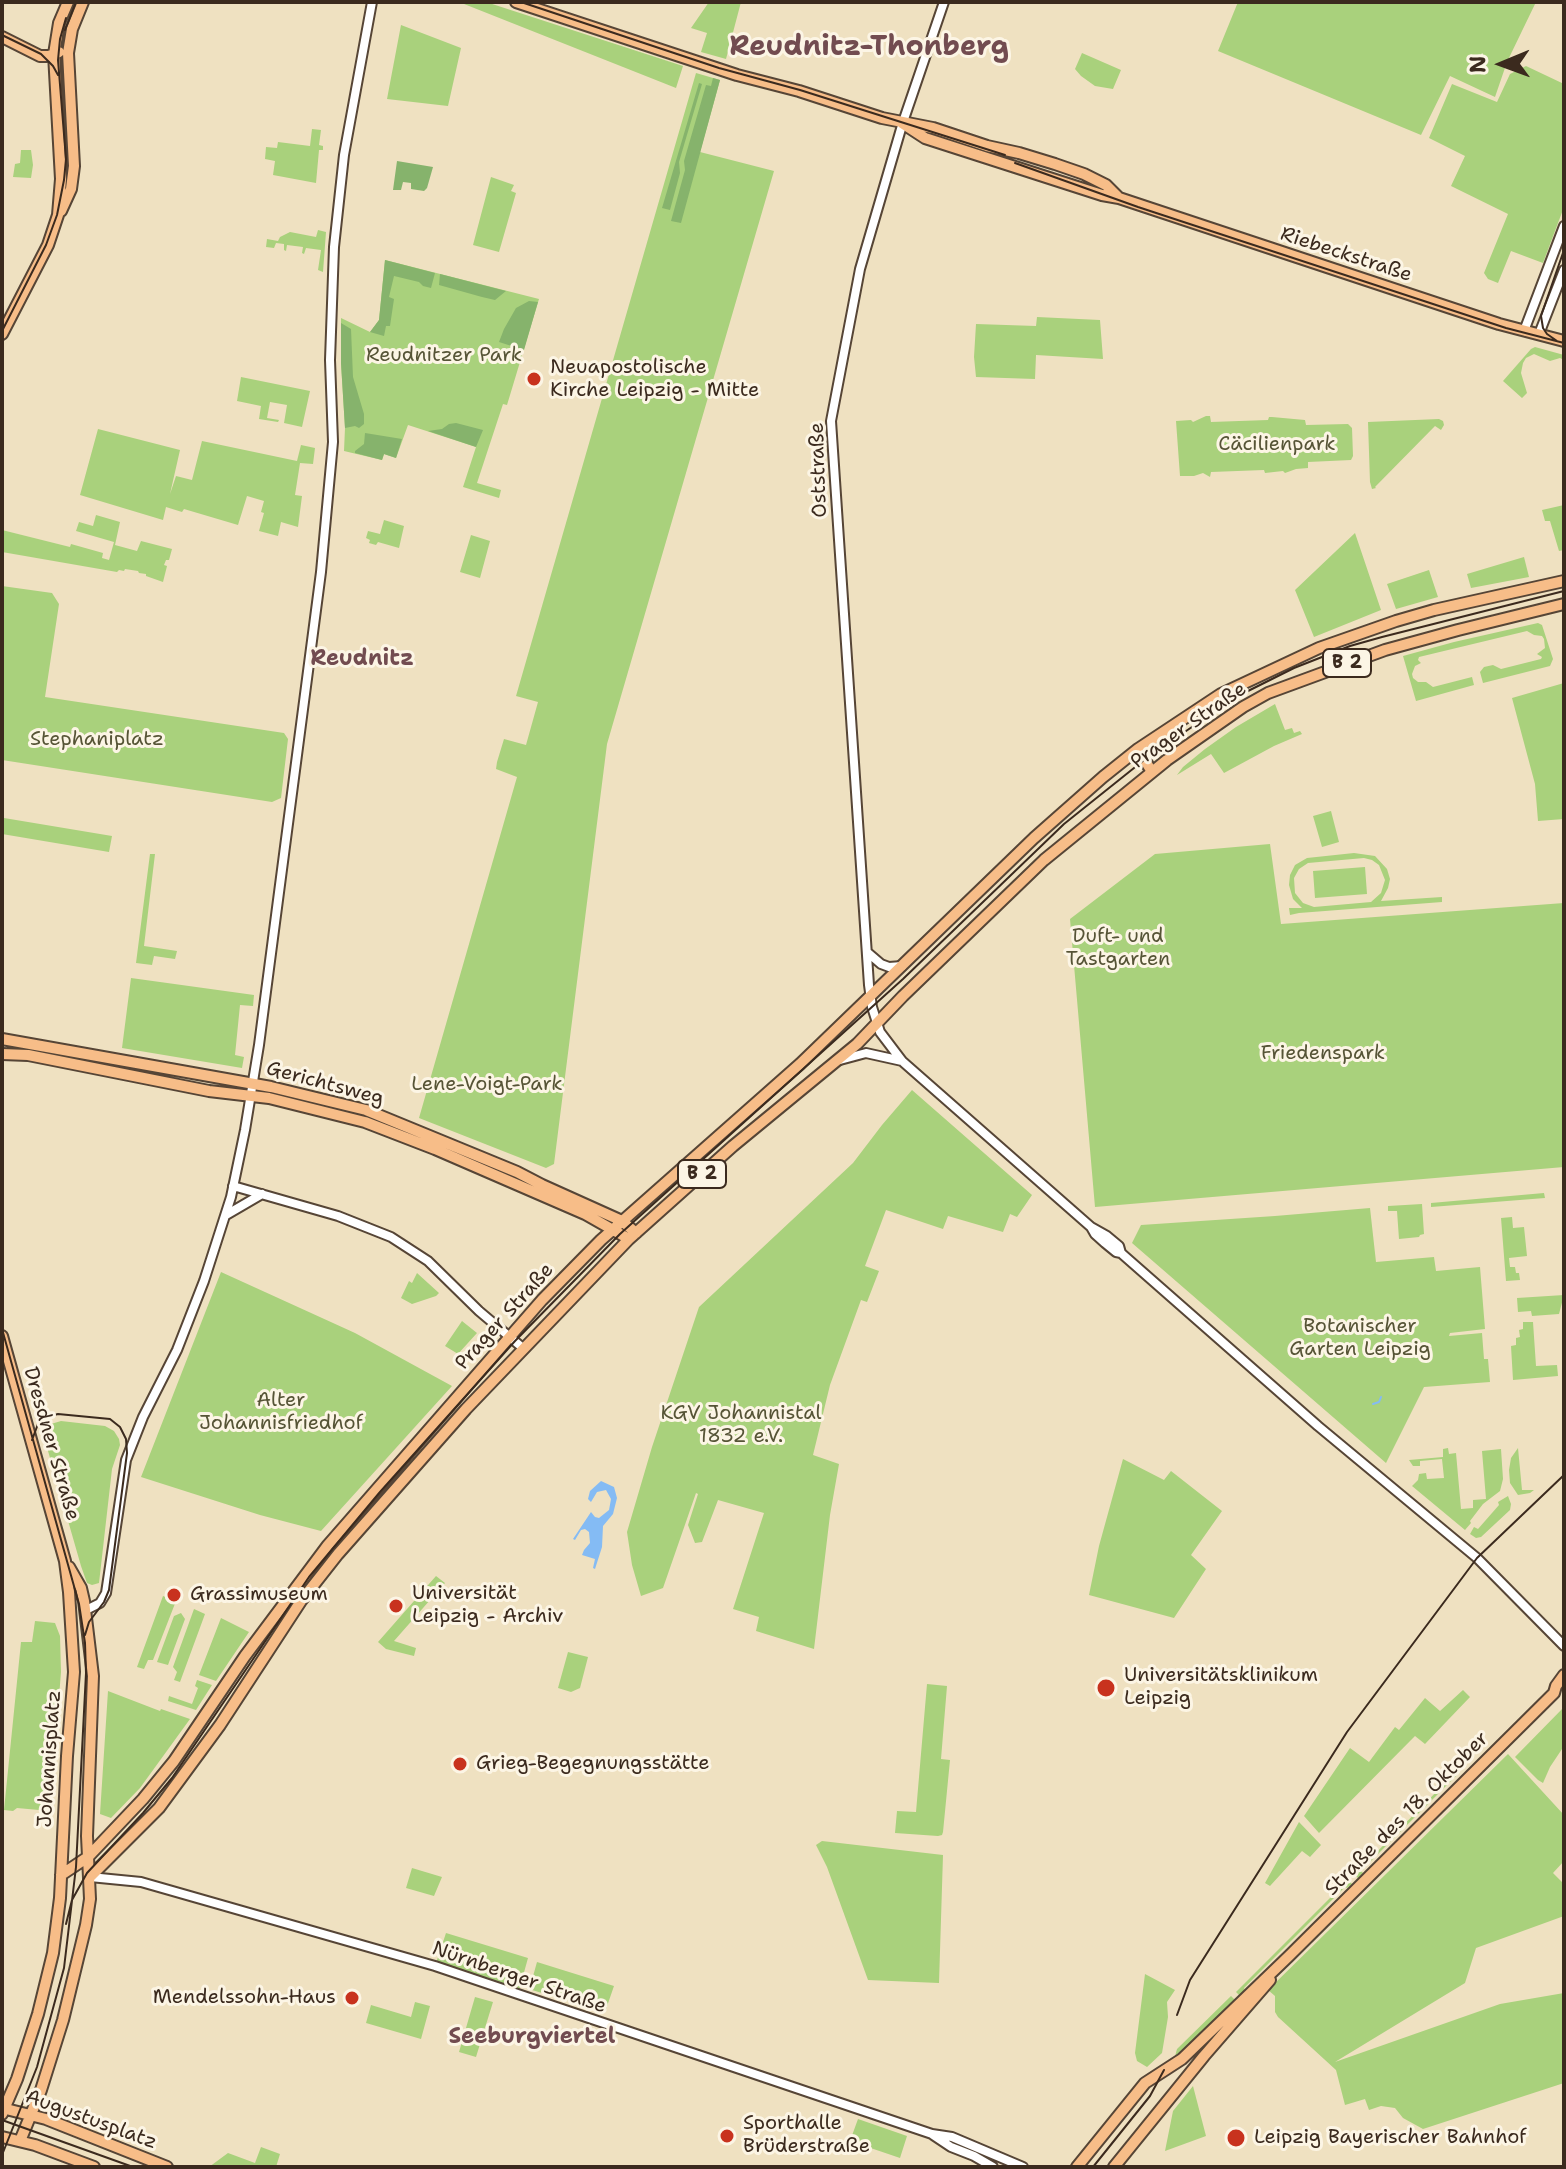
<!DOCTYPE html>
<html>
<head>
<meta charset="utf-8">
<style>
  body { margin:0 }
  #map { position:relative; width:1566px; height:2169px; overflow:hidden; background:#efe1c1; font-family:"Shantell Sans",sans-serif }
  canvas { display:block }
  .frame { position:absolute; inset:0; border:4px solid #3b2a1e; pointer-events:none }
  .north { position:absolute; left:1462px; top:24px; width:80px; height:80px; -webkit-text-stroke:6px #fcf5e5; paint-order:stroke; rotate:269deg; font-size:22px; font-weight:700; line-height:32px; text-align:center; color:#3b2a1e }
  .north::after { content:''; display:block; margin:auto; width:28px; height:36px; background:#3b2a1e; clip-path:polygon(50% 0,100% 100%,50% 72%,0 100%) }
</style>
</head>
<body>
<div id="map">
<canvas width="1566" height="2169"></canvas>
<div class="frame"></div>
<div class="north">N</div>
</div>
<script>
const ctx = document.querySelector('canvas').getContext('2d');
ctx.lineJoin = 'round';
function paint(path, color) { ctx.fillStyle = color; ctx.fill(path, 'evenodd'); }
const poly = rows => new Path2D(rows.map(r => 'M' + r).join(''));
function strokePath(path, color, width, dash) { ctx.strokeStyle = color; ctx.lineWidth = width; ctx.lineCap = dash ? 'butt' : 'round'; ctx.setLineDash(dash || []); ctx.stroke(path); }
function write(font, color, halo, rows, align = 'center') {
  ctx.font = font + ' "Shantell Sans",sans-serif'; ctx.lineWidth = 6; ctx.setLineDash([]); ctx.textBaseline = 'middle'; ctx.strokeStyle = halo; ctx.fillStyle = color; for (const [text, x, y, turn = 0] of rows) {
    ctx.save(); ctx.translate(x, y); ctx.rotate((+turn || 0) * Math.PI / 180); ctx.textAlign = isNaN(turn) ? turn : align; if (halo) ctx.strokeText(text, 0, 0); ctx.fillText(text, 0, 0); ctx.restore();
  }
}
const green = poly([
  [459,2,486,2,683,66,676,88],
  [709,2,741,2,726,59,701,52,707,33,691,28],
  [1238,2,1536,2,1507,62,1495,97,1450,76,1421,135,1218,51],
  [401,25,461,48,448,106,387,99],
  [1082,53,1121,70,1113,89,1095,86,1081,76,1075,69],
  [1526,66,1564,84,1564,207,1543,263,1511,251,1498,283,1488,279,1484,273,1508,214,1451,186,1465,156,1429,138,1452,84,1497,102,1510,74],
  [696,73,720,80,700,152,774,171,607,744,554,1164,546,1168,419,1118,517,777,496,769,497,762,504,739,526,745,538,702,516,696],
  [312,129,321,130,319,145,323,146,323,150,319,150,316,183,273,175,275,161,265,159,266,147,277,148,278,142,310,146],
  [21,150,31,150,33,165,31,178,13,177,15,164,20,163],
  [491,177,514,185,511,191,516,193,499,252,473,245],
  [318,230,326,232,323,272,318,270,321,250,306,248,304,254,302,253,303,247,287,245,286,251,284,250,284,244,276,243,274,248,266,247,267,239,278,241,280,237,290,232,316,237],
  [385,260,539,299,507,405,503,404,477,483,501,490,499,498,463,487,476,447,408,425,396,458,384,454,382,460,344,451,345,428,341,363,341,318,370,332,379,320],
  [1037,317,1100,320,1103,359,1036,355,1035,379,976,377,974,357,976,324,1036,326],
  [1535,347,1564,355,1564,360,1560,358,1550,361,1534,354,1526,358,1523,363,1521,373,1527,393,1522,398,1503,381,1531,349],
  [241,377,310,391,302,427,284,423,287,405,270,402,267,418,279,420,278,422,259,419,261,406,237,401],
  [1206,416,1210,416,1211,422,1268,420,1269,417,1272,417,1305,420,1306,425,1348,424,1352,428,1353,456,1351,460,1308,462,1308,468,1296,469,1285,473,1283,471,1265,473,1264,470,1211,472,1210,477,1203,473,1194,476,1180,476,1176,421,1191,420,1193,422],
  [1439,419,1443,421,1444,425,1441,430,1435,426,1375,487,1376,488,1372,489,1370,482,1368,422],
  [98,429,180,450,170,494,176,476,192,480,202,441,297,461,301,445,315,448,313,464,300,463,295,495,302,496,298,527,281,522,278,536,259,531,264,513,261,512,264,501,247,496,238,525,184,509,182,512,166,507,163,520,80,495],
  [1564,505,1564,550,1559,551,1550,521,1545,521,1542,510],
  [96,515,120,522,115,545,137,551,141,541,172,549,169,560,166,560,164,565,167,566,163,582,146,576,146,574,139,573,138,571,125,569,124,571,119,570,117,572,2,552,2,530,70,547,71,544,103,553,102,558,109,560,114,542,76,531,79,522,93,526],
  [384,520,404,526,399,548,378,542,376,545,369,543,370,540,366,538,368,531,380,534],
  [1355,533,1381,610,1314,637,1295,590],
  [471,535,490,541,480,578,460,572],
  [1524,557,1529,577,1471,588,1467,574],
  [1429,570,1438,597,1396,609,1387,584],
  [2,586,52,593,59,604,45,697,284,733,288,739,281,798,272,802,2,760],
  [1538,623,1542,625,1553,659,1550,666,1483,683,1480,672,1484,667,1493,665,1501,669,1541,659,1542,657,1537,654,1545,648,1544,639,1542,636,1534,635,1527,631,1419,657,1418,660,1421,663,1415,666,1412,674,1413,678,1418,682,1426,682,1433,687,1472,677,1474,685,1416,701,1403,656,1454,642],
  [1564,683,1564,819,1538,821,1535,784,1512,698],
  [1275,704,1285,730,1292,728,1294,733,1300,731,1302,734,1274,746,1224,773,1211,754,1177,775,1183,767,1205,749,1236,727],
  [1331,811,1339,842,1322,847,1313,816],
  [4,818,112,836,109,852,2,834],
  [1270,844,1281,924,1564,903,1564,1167,1095,1207,1070,919,1155,854],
  [1354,853,1375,856,1387,869,1390,879,1388,888,1381,901,1442,897,1442,902,1299,913,1290,915,1289,908,1302,908,1293,899,1289,885,1290,875,1295,865,1307,858],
  [1364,858,1372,860,1379,865,1385,880,1381,893,1371,902,1314,907,1303,903,1295,893,1294,878,1299,869,1308,863],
  [150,854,155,854,144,946,177,951,175,959,154,956,152,965,136,963],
  [1365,867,1367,894,1315,898,1313,871],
  [131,978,254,995,253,1006,240,1005,235,1055,244,1057,242,1068,122,1048],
  [912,1090,1032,1195,1017,1217,1010,1214,1003,1232,948,1216,943,1229,886,1210,865,1266,879,1271,867,1302,861,1300,830,1385,813,1455,839,1464,830,1515,814,1649,756,1631,759,1617,733,1609,764,1513,718,1500,702,1542,695,1543,688,1525,698,1494,696,1493,663,1588,641,1596,632,1565,627,1532,652,1447,699,1307,853,1163,882,1125],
  [1544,1193,1545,1198,1431,1207,1431,1203],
  [1422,1204,1424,1234,1420,1235,1419,1237,1399,1239,1397,1211,1388,1211,1388,1206],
  [1370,1208,1376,1262,1434,1257,1436,1271,1480,1267,1485,1329,1450,1333,1449,1336,1482,1333,1484,1359,1488,1359,1490,1382,1424,1387,1386,1463,1132,1243,1141,1225,1275,1216],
  [1512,1217,1513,1228,1524,1227,1527,1256,1509,1258,1510,1267,1515,1267,1516,1273,1519,1273,1520,1280,1506,1281,1501,1218],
  [221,1272,355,1333,452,1386,321,1531,260,1515,141,1477],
  [417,1273,439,1293,436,1296,412,1304,401,1298,409,1281,412,1283],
  [1564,1295,1559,1314,1532,1316,1531,1311,1518,1312,1517,1298],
  [462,1321,477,1333,458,1354,445,1346],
  [1523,1322,1533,1322,1536,1366,1557,1365,1558,1376,1513,1380,1511,1346,1516,1345,1516,1338,1520,1337,1519,1330,1523,1329],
  [61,1421,105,1426,114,1431,119,1439,120,1445,112,1469,99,1583,92,1585,87,1583,81,1566,42,1430,51,1424],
  [1448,1448,1449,1454,1456,1453,1461,1509,1473,1508,1473,1500,1486,1499,1482,1451,1501,1449,1503,1479,1500,1491,1483,1504,1470,1521,1471,1523,1465,1530,1412,1486,1418,1480,1419,1474,1426,1473,1427,1479,1444,1478,1442,1459,1420,1461,1420,1466,1413,1466,1409,1460,1443,1457,1443,1449],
  [1518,1448,1522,1490,1534,1490,1530,1493,1518,1495,1510,1483,1509,1470,1511,1458],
  [1123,1459,1164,1480,1171,1471,1222,1511,1191,1555,1206,1569,1174,1618,1089,1595,1099,1546],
  [1508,1496,1511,1504,1510,1510,1481,1537,1476,1538,1470,1534,1474,1527,1478,1529,1499,1505,1498,1502],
  [436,1576,445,1583,394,1641,416,1648,414,1656,386,1649,378,1642],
  [163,1596,176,1601,153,1660,148,1660,144,1669,137,1667],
  [194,1609,205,1614,180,1682,174,1680,177,1672,173,1667],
  [181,1613,185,1619,168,1665,157,1662,174,1616],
  [221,1618,249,1632,216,1681,199,1675],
  [35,1621,55,1623,60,1636,61,1672,50,1811,17,1808,13,1811,4,1810,21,1642,32,1642],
  [568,1652,588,1657,580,1688,571,1692,558,1688],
  [197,1680,212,1685,196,1710,168,1701,169,1696,192,1704,198,1688,195,1686],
  [927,1684,947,1686,941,1759,950,1760,943,1832,942,1835,938,1836,895,1833,897,1811,916,1812],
  [1463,1690,1470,1697,1425,1744,1415,1736,1319,1833,1304,1816,1350,1748,1369,1762,1395,1727,1399,1730,1425,1698,1440,1711],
  [108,1691,160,1711,161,1709,190,1719,140,1788,111,1818,100,1814],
  [1564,1707,1564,1746,1550,1767,1543,1783,1538,1780,1515,1757],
  [1508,1754,1564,1815,1564,1861,1553,1873,1564,1884,1564,1916,1476,1948,1465,1983,1335,2062,1500,2004,1564,1993,1564,2083,1423,2129,1403,2118,1395,2108,1381,2106,1369,2110,1365,2099,1345,2105,1336,2070,1278,2017,1275,2012,1275,1996,1268,1990],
  [1457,1771,1459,1773,1361,1871,1363,1873,1358,1878,1354,1875],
  [1299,1822,1321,1845,1310,1857,1302,1851,1270,1886,1265,1883],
  [822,1841,943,1855,939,1983,868,1980,827,1867,816,1845],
  [412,1868,442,1877,434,1896,406,1888],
  [1348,1880,1352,1884,1347,1888,1345,1887,1244,1988,1245,1990,1240,1996,1236,1992],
  [446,1933,528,1958,518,1994,435,1966],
  [537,1962,614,1986,605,2012,532,1990,530,1987],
  [1145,1974,1175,1990,1167,2002,1168,2017,1162,2053,1147,2067,1137,2061,1135,2053],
  [1231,1996,1235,2000,1174,2060,1177,2049],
  [475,1997,493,2002,476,2057,459,2052],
  [415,2002,430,2006,421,2039,366,2023,371,2005,411,2017],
  [1193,2086,1206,2136,1165,2151,1173,2111],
  [858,2119,907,2136,900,2158,850,2141],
  [261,2147,280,2154,276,2167,209,2167,228,2153,255,2163]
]);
const forest = poly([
  [713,78,720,80,681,223,671,221,685,170,684,161,706,85,711,86],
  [699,83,702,84,679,162,680,173,670,210,662,208],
  [397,161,433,167,427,188,424,191,411,189,411,183,403,182,401,190,393,190],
  [385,260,435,273,431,288,423,286,419,282,394,276,389,297,394,299,390,326,386,326,384,336,370,332,379,320],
  [440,274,506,291,495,300,482,297,439,285],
  [529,301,538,302,524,350,499,342,504,329,516,308],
  [341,323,351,329,353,377,364,414,364,424,359,428,355,426,345,428,341,363],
  [456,423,483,430,476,447,428,431,442,429,449,424],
  [365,433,402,439,396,458,384,454,382,460,355,453,355,451,364,444]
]);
const water = poly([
  [601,1481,614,1487,617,1498,613,1514,603,1526,602,1547,595,1569,593,1568,595,1559,582,1555,584,1550,590,1543,589,1532,585,1529,581,1530,575,1540,573,1539,591,1512,595,1517,599,1518,609,1510,611,1499,606,1490,597,1492,591,1502,588,1499,590,1491]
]);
const stream = poly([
  [1373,1404,1379,1402,1381,1397]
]);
const minor = poly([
  [1524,331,1564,226],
  [1539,334,1564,270],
  [867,952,881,964,889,967,902,966],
  [840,1060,866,1053,902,1061,1091,1227,1095,1234,1105,1243,1116,1252,1121,1253,1318,1426,1477,1558,1564,1646],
  [902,1061,880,1032,872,1007,869,985,831,421,860,269,903,122,944,2],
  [233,1186,338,1216,391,1237,428,1261,479,1311,524,1349],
  [226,1215,262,1194],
  [1091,1227,1107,1236,1119,1246,1121,1253],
  [86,1610,100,1603,106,1593,126,1460,143,1417,177,1350,204,1281,231,1197,245,1130,259,1045,321,572,333,442,330,360,334,247,344,155,372,2],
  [90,1877,141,1882,435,1966,932,2134,952,2137,1023,2167],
  [933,2135,951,2147,974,2156,993,2167]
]);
const major = poly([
  [516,2,737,75,799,91,882,118,933,128,987,146,1019,153,1055,164,1084,174,1106,185,1119,198],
  [2,37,40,56,49,56,59,52],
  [902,123,925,138,1102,195,1119,198,1499,324,1564,341],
  [61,211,71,189,74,166,68,53,72,29,83,2],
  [2,334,48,245,58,215,61,179,54,54,59,23,68,2],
  [1138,749,1152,772],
  [2,1039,271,1087,366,1110,517,1172,542,1185,622,1221,636,1233],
  [2,1054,28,1055,209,1091,269,1098,365,1122,435,1149,585,1214,629,1239],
  [2,1336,65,1561,69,1592,74,1672,67,1756,60,1898,53,1953,38,2014,17,2079,2,2114],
  [61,1875,88,1857,143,1799,174,1761,245,1656,328,1545,542,1300,601,1240,800,1064,1034,838,1103,777,1138,749,1221,694,1319,648,1396,621,1434,610,1564,581],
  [90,1877,159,1808,220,1725,301,1601,338,1554,466,1409,629,1239,733,1146,857,1044,903,996,1044,860,1167,760,1243,707,1268,693,1385,650,1458,630,1564,604],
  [2,2108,46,2119,167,2167],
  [2,2137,35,2145,94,2167],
  [20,2141,41,2090,63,2020,86,1925,90,1899,87,1836,93,1676,84,1601,81,1588,69,1567],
  [1077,2167,1145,2083,1182,2059,1289,1956,1554,1693,1556,1686,1564,1675],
  [1114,2167,1204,2056,1270,1980]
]);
const tram = poly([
  [521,2,719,68,800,90,1005,155],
  [65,30,76,2],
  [2,35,41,54,53,66,58,75],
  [1015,163,1138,207,1506,328,1564,343],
  [2,331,46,245,57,215,64,180,66,159,58,60,60,39,66,18],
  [1557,341,1547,334,1543,328,1541,316,1564,250],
  [2,1329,79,1604,85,1643,86,1673,76,1867,64,1968,37,2067,2,2155],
  [32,1440,38,1424,46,1417,58,1414,110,1419,120,1427,126,1439,127,1453,109,1590,104,1602,89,1622,85,1635],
  [66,1924,72,1900,87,1873,143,1813,172,1778,309,1577,380,1492,515,1341,620,1234,903,979,1064,824,1144,760,1234,698,1294,668,1350,646,1382,637,1564,591],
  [1177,2015,1190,1980,1347,1732,1477,1558,1564,1475],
  [2,2120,133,2167],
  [1093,2167,1150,2096,1164,2070]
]);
const markers = [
  [534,379,8,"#c8321e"],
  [174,1595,8,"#c8321e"],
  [396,1606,8,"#c8321e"],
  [1106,1688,10,"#c8321e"],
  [460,1764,8,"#c8321e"],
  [352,1998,8,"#c8321e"],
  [727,2136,8,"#c8321e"],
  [1236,2138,10,"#c8321e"]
];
const shields = [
  [1347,663,48],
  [702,1174,48]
];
const shieldNames = [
  ["B 2",1347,663],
  ["B 2",702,1174]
];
const streetNames = [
  ["Riebeckstraße",1346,255,18],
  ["Oststraße",819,470,-92],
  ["Prager Straße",1189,726,-35],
  ["Gerichtsweg",325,1084,15],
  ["Prager Straße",505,1317,-48],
  ["Dresdner Straße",51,1444,74],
  ["Johannisplatz",50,1759,-86],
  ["Straße des 18. Oktober",1407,1814,-45],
  ["Nürnberger Straße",519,1978,19],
  ["Augustusplatz",91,2120,20]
];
const parkNames = [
  ["Reudnitzer Park",444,356],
  ["Cäcilienpark",1277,445],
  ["Stephaniplatz",97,740],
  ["Duft- und",1118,937],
  ["Tastgarten",1118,960],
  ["Friedenspark",1323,1054],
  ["Lene-Voigt-Park",487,1085],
  ["Botanischer",1360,1327],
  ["Garten Leipzig",1360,1350],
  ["Alter",281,1401],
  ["Johannisfriedhof",281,1424],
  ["KGV Johannistal",741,1414],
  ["1832 e.V.",741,1437]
];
const poiNames = [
  ["Neuapostolische",550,368],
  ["Kirche Leipzig - Mitte",550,391],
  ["Universität",412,1594],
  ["Leipzig - Archiv",412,1617],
  ["Grassimuseum",190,1595],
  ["Universitätsklinikum",1124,1676],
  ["Leipzig",1124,1699],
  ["Grieg-Begegnungsstätte",476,1764],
  ["Mendelssohn-Haus",336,1998,"right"],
  ["Sporthalle",743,2124],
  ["Brüderstraße",743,2147],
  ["Leipzig Bayerischer Bahnhof",1254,2138]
];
const neighbourhoodNames = [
  ["Reudnitz",362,659],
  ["Seeburgviertel",532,2037]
];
const districtNames = [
  ["Reudnitz-Thonberg",869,48]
];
paint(green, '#a9d17c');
paint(forest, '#86b36c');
paint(water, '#84bbf4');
strokePath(stream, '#84bbf4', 2);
strokePath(minor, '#564536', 12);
strokePath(major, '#564536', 14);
strokePath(minor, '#fff', 8);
strokePath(major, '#f7bd88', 10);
strokePath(tram, '#3b2a1e', 2);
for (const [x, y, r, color] of markers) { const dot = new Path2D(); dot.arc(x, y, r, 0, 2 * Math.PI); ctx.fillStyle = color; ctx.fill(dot); strokePath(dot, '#fcf5e5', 3); }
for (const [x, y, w] of shields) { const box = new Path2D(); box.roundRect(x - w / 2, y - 14, w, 28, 6); ctx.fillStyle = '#fcf5e5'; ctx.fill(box); strokePath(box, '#3b2a1e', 2); }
write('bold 18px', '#3b2a1e', null, shieldNames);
write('20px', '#3b2a1e', '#fcf5e5', streetNames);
write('20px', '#565436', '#fcf5e5', parkNames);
write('20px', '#3b2a1e', '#fcf5e5', poiNames, 'left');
write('bold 22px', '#724c50', '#fcf5e5', neighbourhoodNames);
write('bold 28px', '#724c50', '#fcf5e5', districtNames);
</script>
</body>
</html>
